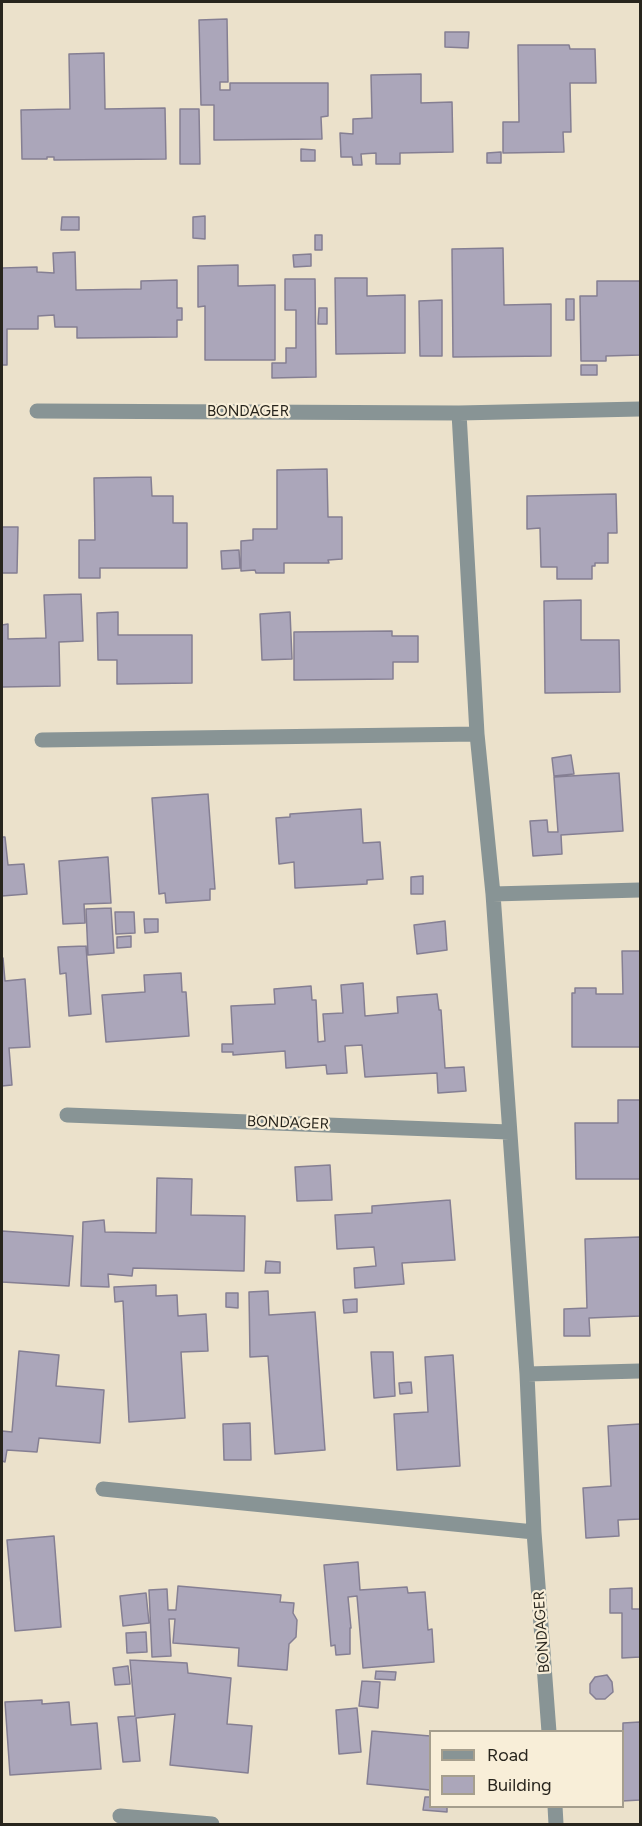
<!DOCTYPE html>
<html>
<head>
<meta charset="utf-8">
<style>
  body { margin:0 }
  #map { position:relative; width:642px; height:1826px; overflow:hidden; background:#ebe1cb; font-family:Figtree,sans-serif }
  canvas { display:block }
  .frame { position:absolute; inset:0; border:3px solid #28251d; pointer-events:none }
  .legend { position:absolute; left:429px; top:1730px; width:195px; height:78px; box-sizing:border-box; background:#f8eed8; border:2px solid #a59e8d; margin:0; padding:8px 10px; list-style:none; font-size:18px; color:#28251d }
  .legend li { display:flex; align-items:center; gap:12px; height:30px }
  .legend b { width:30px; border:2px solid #a59e8d }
</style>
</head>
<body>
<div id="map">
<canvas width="642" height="1826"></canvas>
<div class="frame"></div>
<ul class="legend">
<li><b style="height:8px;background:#889495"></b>Road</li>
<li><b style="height:16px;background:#aba6ba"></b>Building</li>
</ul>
</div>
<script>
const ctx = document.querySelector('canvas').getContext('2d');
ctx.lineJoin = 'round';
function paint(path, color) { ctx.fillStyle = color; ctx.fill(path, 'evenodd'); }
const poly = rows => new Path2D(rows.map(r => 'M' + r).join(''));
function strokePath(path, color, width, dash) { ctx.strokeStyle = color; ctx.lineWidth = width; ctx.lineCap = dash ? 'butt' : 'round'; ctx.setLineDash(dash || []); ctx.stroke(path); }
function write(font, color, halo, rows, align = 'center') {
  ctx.font = font + ' Figtree,sans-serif'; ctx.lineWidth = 4.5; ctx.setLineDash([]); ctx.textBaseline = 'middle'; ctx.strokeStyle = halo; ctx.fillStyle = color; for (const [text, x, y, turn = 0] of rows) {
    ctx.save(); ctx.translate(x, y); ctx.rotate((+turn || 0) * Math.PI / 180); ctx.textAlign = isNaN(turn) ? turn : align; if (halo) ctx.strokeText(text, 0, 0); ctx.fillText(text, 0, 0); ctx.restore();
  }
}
const building = poly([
  [227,19,228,82,220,82,220,90,230,90,230,83,328,83,328,116,321,117,322,139,214,140,214,105,201,105,199,20,227,19],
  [445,32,469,32,468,48,445,47,445,32],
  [518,45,569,45,570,49,595,49,596,83,570,83,571,132,563,132,564,152,503,153,503,122,519,122,518,45],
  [104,53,105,109,165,108,166,159,54,160,54,157,47,157,47,159,22,159,21,110,70,109,69,54,104,53],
  [421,74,421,103,452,102,453,152,400,153,400,164,376,164,376,153,361,154,362,165,353,165,352,157,341,157,340,133,353,134,353,119,372,118,371,75,421,74],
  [180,109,199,109,200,164,180,164,180,109],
  [301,149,315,150,315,161,301,161,301,149],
  [501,152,501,163,487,163,487,153,501,152],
  [205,216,205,239,193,238,193,217,205,216],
  [62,217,79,217,79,230,61,230,62,217],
  [315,235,322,235,322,250,315,250,315,235],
  [503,248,504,305,551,304,551,356,453,357,452,249,503,248],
  [75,252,76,290,141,289,141,281,177,280,177,308,182,308,182,320,177,320,177,337,77,338,77,327,55,327,54,315,38,316,38,329,7,329,7,365,2,365,2,268,37,267,37,272,54,273,53,253,75,252],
  [311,254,311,266,294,267,293,255,311,254],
  [238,265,238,286,275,285,275,360,205,360,205,306,198,307,198,266,238,265],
  [335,278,367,278,367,296,405,295,405,353,336,354,335,278],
  [285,279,315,279,316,377,272,378,272,363,286,363,286,348,296,348,296,310,285,310,285,279],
  [597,281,640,281,640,355,606,356,606,361,581,361,580,296,597,296,597,281],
  [566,299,574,299,574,320,566,320,566,299],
  [442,300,442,356,420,356,419,301,442,300],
  [319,308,327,308,327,324,318,324,319,308],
  [581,365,597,365,597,375,581,375,581,365],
  [327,469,328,517,342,517,342,559,328,560,329,563,284,563,284,573,256,573,255,570,241,571,241,541,253,540,253,529,277,529,277,470,327,469],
  [151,477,152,496,173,496,173,523,187,523,187,568,100,568,100,578,79,578,79,540,95,540,94,478,151,477],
  [616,494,617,533,608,533,608,563,595,563,595,566,592,566,592,579,557,579,557,567,541,567,540,528,527,529,527,496,616,494],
  [2,527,18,527,17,573,2,573,2,527],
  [239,550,240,568,222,569,221,551,239,550],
  [81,594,83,641,59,642,60,686,2,687,2,625,8,624,8,639,46,638,44,595,81,594],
  [581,600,581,640,619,640,620,692,545,693,544,601,581,600],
  [118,612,118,635,192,635,192,683,117,684,117,660,98,660,97,613,118,612],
  [290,612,292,659,262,660,260,614,290,612],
  [392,631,392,636,418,636,418,662,393,662,393,679,294,680,294,632,392,631],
  [571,755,574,774,554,776,552,758,571,755],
  [619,773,623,831,561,835,562,854,533,856,530,821,547,820,548,832,558,832,554,777,619,773],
  [208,794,215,889,210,889,210,900,166,903,165,893,159,894,152,798,208,794],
  [361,809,363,843,380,842,383,879,367,880,367,884,295,888,294,862,279,864,276,818,290,817,290,814,361,809],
  [2,837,5,837,8,865,24,864,27,894,2,896,2,837],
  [108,857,111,903,84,904,85,923,63,924,59,861,108,857],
  [423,876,423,894,411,894,411,877,423,876],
  [111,908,114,953,88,955,86,909,111,908],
  [115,912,134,912,135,933,116,934,115,912],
  [144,919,158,919,158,932,145,933,144,919],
  [445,921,447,950,417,954,414,925,445,921],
  [131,936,131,947,117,948,117,937,131,936],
  [86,946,91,1014,69,1016,66,973,60,974,58,947,86,946],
  [622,951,640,951,640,1047,572,1047,572,993,575,993,575,988,596,988,596,994,623,994,622,951],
  [3,958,5,981,25,979,30,1047,9,1048,12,1085,2,1086,2,959,3,958],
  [181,973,182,992,186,992,189,1036,106,1042,102,995,145,992,144,975,181,973],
  [363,983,365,1016,398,1013,397,997,437,994,439,1010,441,1010,445,1068,464,1067,466,1091,438,1093,437,1073,365,1077,362,1045,345,1046,347,1073,327,1074,326,1065,286,1068,285,1051,233,1055,233,1052,222,1052,222,1044,233,1044,231,1006,275,1004,274,989,311,986,312,1000,316,1000,318,1042,325,1041,323,1014,343,1013,341,985,363,983],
  [618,1100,640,1100,640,1179,576,1179,575,1123,618,1123,618,1100],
  [330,1165,332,1200,297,1201,295,1167,330,1165],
  [157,1178,192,1179,191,1215,245,1216,244,1271,133,1268,132,1276,108,1274,109,1287,81,1286,83,1222,104,1220,105,1232,156,1233,157,1178],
  [450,1200,455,1260,402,1263,404,1284,355,1288,354,1268,376,1266,374,1247,337,1249,335,1215,372,1213,372,1206,450,1200],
  [2,1231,73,1236,69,1286,2,1282,2,1231],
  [640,1237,640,1316,589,1318,590,1336,564,1336,564,1309,587,1308,585,1239,640,1237],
  [266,1261,280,1262,280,1273,265,1273,266,1261],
  [156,1285,156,1296,177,1295,178,1316,206,1314,208,1351,181,1352,185,1418,129,1422,123,1301,115,1302,114,1287,156,1285],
  [268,1291,269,1315,315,1312,325,1450,275,1454,268,1356,250,1357,249,1292,268,1291],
  [226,1293,238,1293,238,1308,226,1307,226,1293],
  [357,1299,357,1312,344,1313,343,1300,357,1299],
  [19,1351,59,1355,56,1386,104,1390,100,1443,39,1438,37,1452,7,1450,5,1462,2,1461,2,1431,12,1432,19,1351],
  [371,1352,393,1352,395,1396,374,1398,371,1352],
  [453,1355,460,1466,397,1470,394,1414,428,1412,425,1357,453,1355],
  [411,1382,412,1393,400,1394,399,1383,411,1382],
  [250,1423,251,1460,224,1460,223,1424,250,1423],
  [640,1424,640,1519,618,1520,619,1536,586,1538,583,1488,611,1486,608,1426,640,1424],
  [54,1536,61,1627,15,1631,7,1540,54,1536],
  [358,1562,360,1590,407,1587,408,1593,425,1592,428,1630,432,1629,434,1662,363,1668,357,1596,348,1597,351,1628,350,1628,350,1654,336,1655,335,1645,331,1646,324,1565,358,1562],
  [178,1586,281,1595,280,1602,294,1603,293,1613,297,1620,296,1637,289,1644,287,1670,238,1666,239,1648,173,1643,175,1619,169,1619,171,1656,152,1657,149,1590,167,1589,168,1610,176,1610,178,1586],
  [632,1588,632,1609,640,1609,640,1657,622,1658,622,1613,610,1613,610,1589,632,1588],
  [146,1593,149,1623,123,1626,120,1596,146,1593],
  [146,1632,147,1652,127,1653,126,1633,146,1632],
  [130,1660,187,1663,188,1673,231,1678,227,1724,252,1726,248,1773,170,1765,175,1714,136,1718,140,1761,123,1762,118,1717,135,1716,130,1660],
  [128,1666,130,1684,115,1685,113,1668,128,1666],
  [376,1671,396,1672,395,1680,375,1679,376,1671],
  [607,1675,612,1682,613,1692,605,1699,596,1699,590,1693,590,1684,595,1677,607,1675],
  [362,1681,380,1682,378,1708,359,1706,362,1681],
  [42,1700,42,1704,69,1702,71,1725,97,1723,101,1769,10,1775,5,1702,42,1700],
  [357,1708,361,1752,339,1754,336,1710,357,1708],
  [640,1722,640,1800,622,1801,623,1723,640,1722],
  [372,1731,430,1736,430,1790,367,1784,372,1731],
  [425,1797,430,1797,430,1806,447,1806,447,1812,423,1810,425,1797]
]);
const minor = poly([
  [37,411,459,413,640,409],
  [459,413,477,734,493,894,527,1374,534,1532,549,1732],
  [42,740,477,734],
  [493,894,640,890],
  [67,1115,509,1132],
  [527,1374,640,1371],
  [103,1489,534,1532],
  [555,1806,556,1824],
  [120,1816,212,1824]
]);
const streetNames = [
  ["BONDAGER",248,412],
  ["BONDAGER",288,1123,2],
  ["BONDAGER",542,1632,-94]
];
paint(building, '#aba6ba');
strokePath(building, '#857f93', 1.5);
strokePath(minor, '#889495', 15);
write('15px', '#28251d', '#f8eed8', streetNames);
</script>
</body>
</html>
